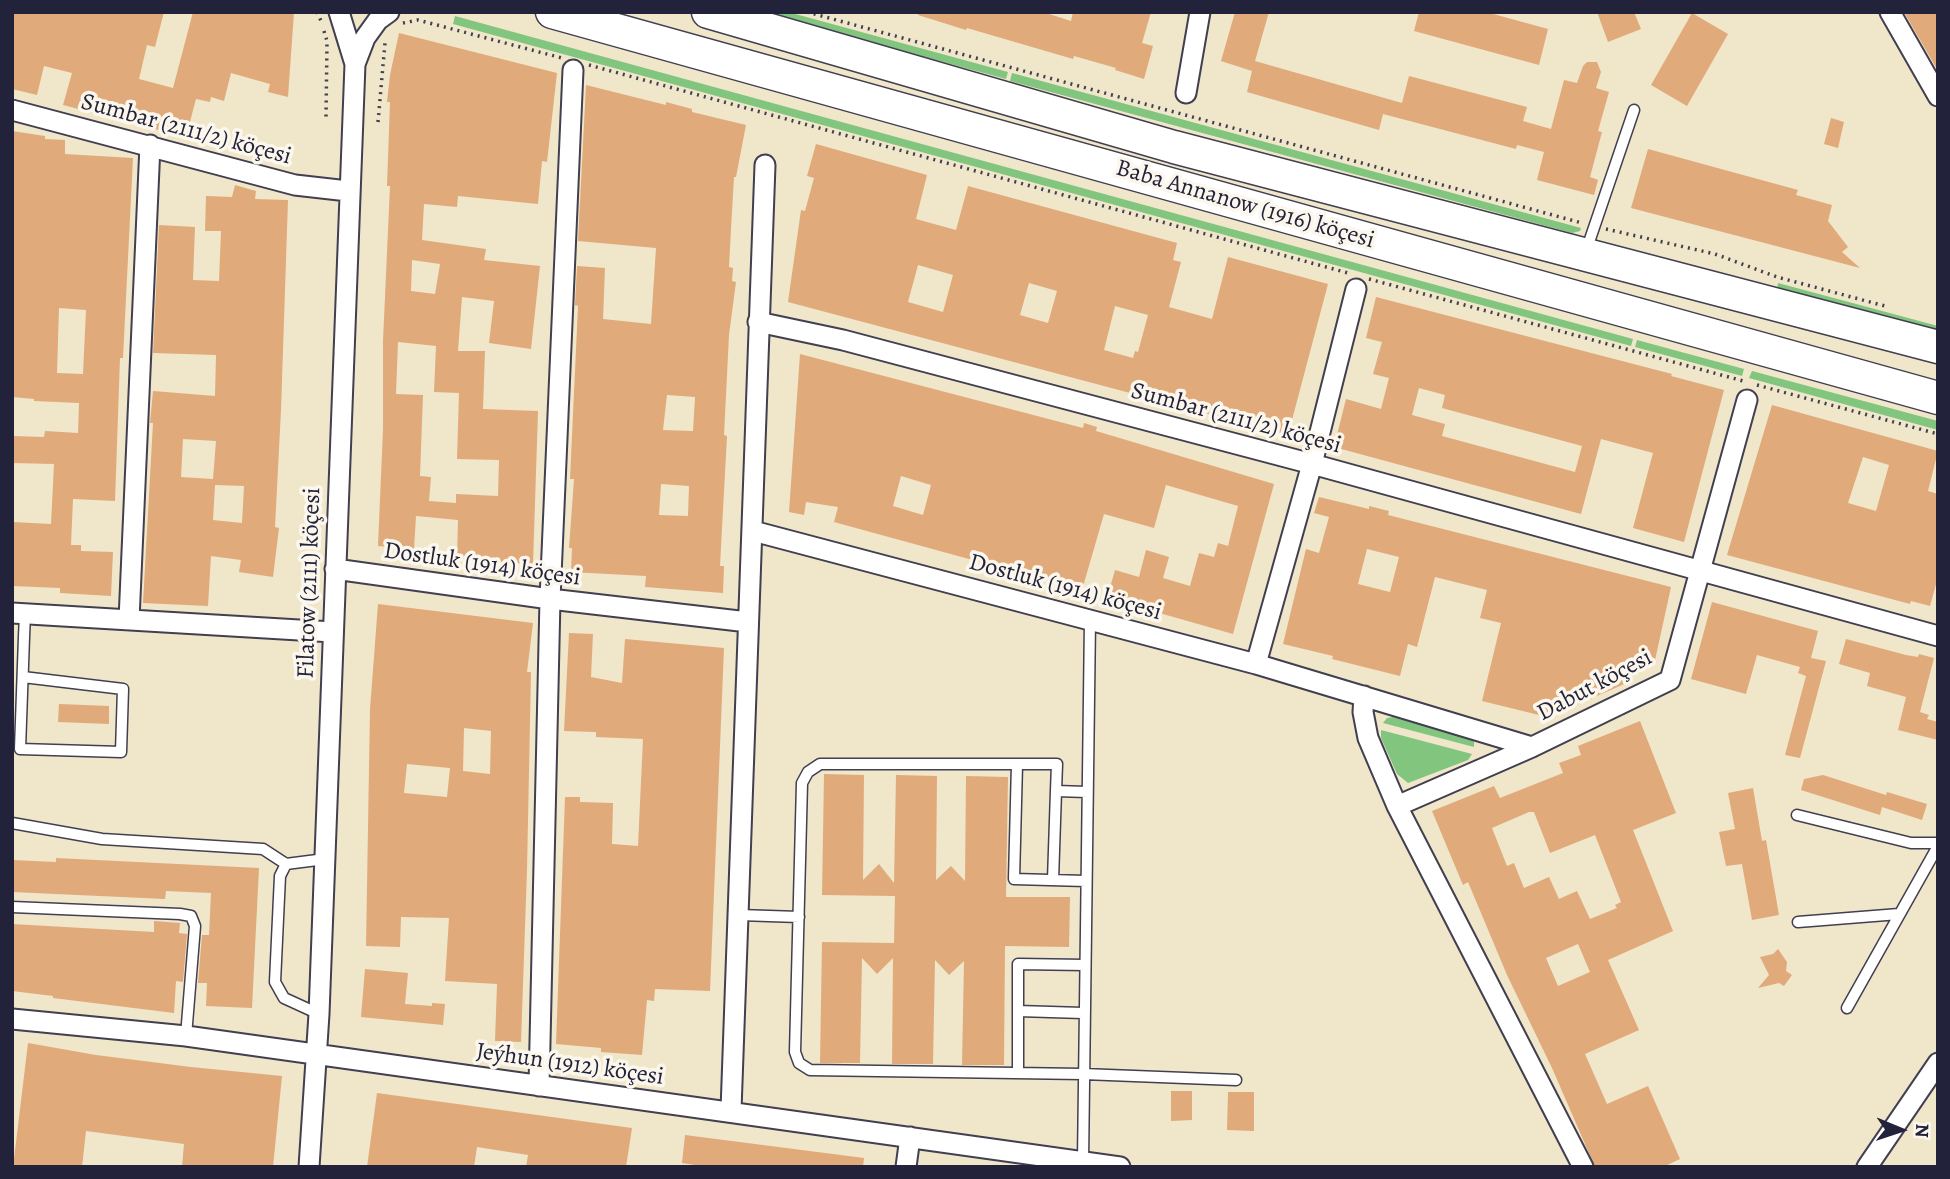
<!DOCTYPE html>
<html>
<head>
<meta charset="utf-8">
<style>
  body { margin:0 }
  #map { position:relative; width:1950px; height:1179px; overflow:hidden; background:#f0e6ca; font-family:Alegreya,serif }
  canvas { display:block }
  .frame { position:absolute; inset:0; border:14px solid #22223b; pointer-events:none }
  .north { position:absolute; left:1866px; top:1095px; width:70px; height:70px; -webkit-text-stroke:5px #fbf7ec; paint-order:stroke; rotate:92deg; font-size:19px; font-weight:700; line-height:28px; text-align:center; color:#22223b }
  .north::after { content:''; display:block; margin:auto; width:24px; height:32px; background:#22223b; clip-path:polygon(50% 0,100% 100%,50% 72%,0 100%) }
</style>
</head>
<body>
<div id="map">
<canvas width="1950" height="1179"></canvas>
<div class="frame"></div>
<div class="north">N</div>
</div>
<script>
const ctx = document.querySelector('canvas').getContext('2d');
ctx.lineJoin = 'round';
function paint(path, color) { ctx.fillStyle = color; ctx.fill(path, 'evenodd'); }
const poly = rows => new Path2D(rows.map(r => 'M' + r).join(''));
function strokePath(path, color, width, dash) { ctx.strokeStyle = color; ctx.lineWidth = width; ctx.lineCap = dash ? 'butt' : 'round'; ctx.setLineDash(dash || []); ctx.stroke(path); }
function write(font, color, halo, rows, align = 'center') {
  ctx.font = font + ' Alegreya,serif'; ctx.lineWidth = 7; ctx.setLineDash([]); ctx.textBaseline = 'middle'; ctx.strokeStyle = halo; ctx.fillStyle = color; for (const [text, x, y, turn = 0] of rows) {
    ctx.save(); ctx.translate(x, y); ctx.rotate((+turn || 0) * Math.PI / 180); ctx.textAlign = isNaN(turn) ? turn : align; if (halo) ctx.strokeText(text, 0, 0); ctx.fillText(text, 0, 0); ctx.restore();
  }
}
const green = poly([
  [759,12,788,12,1008,72,1006,79],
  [455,16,1633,339,1631,346,453,24],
  [1012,73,1581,228,1580,231,1572,233,1010,81],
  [1778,283,1938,326,1938,333,1777,289],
  [1637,340,1744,369,1742,376,1635,347],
  [1752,371,1938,421,1938,430,1749,378],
  [1393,717,1471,738,1474,741,1474,747,1383,723,1387,718],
  [1381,730,1472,754,1468,760,1408,783,1397,774,1381,738]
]);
const building = poly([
  [12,12,164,12,155,47,147,45,139,79,173,88,193,12,294,12,288,97,268,92,270,84,231,73,224,101,211,97,210,102,196,99,186,137,63,105,72,73,44,66,37,95,12,89],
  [919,12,1043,12,1071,21,1073,12,1151,12,1142,43,1153,46,1144,79,1115,70,1116,68,1074,56,1073,59,967,28,966,30,918,15],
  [1235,12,1269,12,1255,61,1402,103,1409,76,1527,107,1523,121,1551,129,1564,80,1577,83,1583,66,1587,62,1597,62,1601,72,1596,88,1609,92,1598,131,1602,132,1590,177,1598,180,1594,195,1537,180,1544,152,1517,145,1516,149,1383,114,1379,130,1247,92,1252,71,1221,61],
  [1419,12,1486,12,1548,29,1539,65,1414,31],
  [1597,12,1634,12,1641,29,1608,42],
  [1904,12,1938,12,1938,71],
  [1692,13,1728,34,1687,106,1651,85],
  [399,33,557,73,547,162,542,161,538,204,458,196,457,207,424,204,422,240,486,249,484,260,540,266,531,349,489,343,494,301,462,297,458,351,485,351,483,409,538,411,533,564,457,559,458,520,416,516,414,549,378,546,383,429,383,341,390,186,387,186,390,102,387,102,390,75],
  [412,260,440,264,435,294,411,291],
  [398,342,436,346,434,392,459,393,457,459,499,460,498,496,456,494,456,503,429,501,431,477,420,476,423,395,396,394],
  [586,85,666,105,666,102,692,109,692,112,746,125,736,177,734,177,731,229,729,267,733,268,732,281,736,282,729,335,724,435,727,436,720,566,724,566,723,593,645,587,646,576,571,572,572,548,569,548,574,479,570,479,578,306,575,305,577,266,605,268,603,319,651,324,656,248,578,241],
  [667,395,695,397,693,431,663,430],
  [661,484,689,486,688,516,659,515],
  [1831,118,1844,122,1838,148,1824,144],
  [12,131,45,136,45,139,65,140,65,154,133,158,123,358,120,358,115,501,73,499,71,545,81,545,81,551,113,552,111,596,60,593,60,588,12,586,12,522,51,524,54,464,12,463,12,436,44,437,45,431,78,433,79,403,34,401,34,399,12,397],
  [59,308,86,310,83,374,57,373],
  [816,144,927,175,916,219,956,230,968,186,1177,243,1173,260,1181,262,1169,307,1212,319,1228,257,1328,284,1288,435,788,302,801,210,805,211,814,178,807,176],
  [918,265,953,275,943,312,908,302],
  [1029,283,1057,291,1048,323,1020,315],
  [1115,306,1148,315,1138,352,1135,351,1133,358,1104,350],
  [1648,149,1798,190,1796,195,1832,205,1828,221,1848,247,1842,252,1860,268,1631,208],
  [235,185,256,191,255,199,288,200,281,410,275,527,279,528,273,577,239,572,241,560,211,556,208,606,143,603,153,423,150,423,153,391,215,396,216,355,153,353,159,225,195,227,193,280,219,281,221,231,205,231,206,196,232,197],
  [183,439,216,441,213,479,181,477],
  [215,485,244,486,242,523,213,520],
  [1376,297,1672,374,1671,376,1724,390,1684,542,1633,528,1653,453,1601,439,1581,514,1334,447,1346,399,1381,409,1389,378,1373,374,1382,342,1366,338],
  [1419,388,1445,395,1442,408,1582,446,1575,472,1442,436,1445,424,1412,415],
  [800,354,1083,428,1084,423,1097,427,1096,431,1274,484,1233,634,1107,598,1115,570,1139,577,1146,550,1169,557,1163,578,1190,586,1199,553,1214,557,1218,543,1228,546,1238,506,1166,485,1154,528,1104,514,1082,590,834,522,838,507,806,502,804,515,789,512],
  [901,476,931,485,923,515,893,506],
  [1772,405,1938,451,1928,491,1938,494,1938,577,1930,606,1911,601,1910,604,1727,555],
  [1863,457,1889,465,1876,511,1848,503],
  [1319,497,1369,509,1369,506,1389,511,1388,515,1671,587,1654,665,1635,660,1629,682,1560,712,1549,709,1547,717,1482,701,1501,623,1480,618,1487,590,1435,577,1417,647,1408,644,1400,676,1332,659,1333,656,1283,644,1306,549,1319,553,1329,517,1314,513],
  [1367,549,1399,557,1390,592,1358,584],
  [1712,602,1818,631,1811,658,1826,661,1800,758,1785,755,1806,676,1798,673,1800,667,1757,655,1746,694,1691,679],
  [378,604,533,623,527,672,531,672,527,870,521,1042,495,1041,497,984,445,981,449,918,401,917,400,947,366,946,370,709],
  [464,728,491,731,490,774,463,771],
  [407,764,450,768,447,797,404,793],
  [569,633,593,634,591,677,622,683,625,639,724,648,710,991,655,989,654,1001,647,1000,642,1055,601,1052,601,1048,556,1044,565,797,580,797,580,802,613,803,612,844,638,846,643,739,596,737,596,732,564,731],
  [1846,639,1906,655,1918,657,1919,654,1934,658,1920,712,1929,715,1927,719,1938,722,1938,740,1898,730,1906,697,1867,686,1870,673,1839,664],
  [59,704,109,706,109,724,58,722],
  [1640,721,1676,813,1633,830,1673,931,1608,960,1639,1030,1585,1054,1607,1104,1648,1086,1680,1159,1663,1167,1595,1167,1552,1068,1507,975,1468,882,1463,885,1432,811,1494,786,1500,798,1563,773,1559,763,1581,755,1578,746],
  [1529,812,1534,812,1550,853,1595,835,1621,902,1615,905,1617,908,1590,919,1577,891,1559,899,1549,877,1524,888,1514,863,1507,866,1492,828],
  [1578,944,1590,972,1558,986,1546,958],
  [824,774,864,775,863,880,879,864,894,883,896,775,937,776,936,880,951,866,965,881,966,776,1008,777,1006,897,1070,897,1069,947,1005,946,1004,1065,962,1065,964,961,949,975,935,960,933,1064,892,1064,893,958,877,974,862,958,860,1063,820,1063,822,942,894,943,895,896,822,895],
  [1823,775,1886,795,1887,792,1927,804,1922,820,1882,807,1880,815,1801,790,1804,779],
  [1753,788,1762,841,1766,840,1779,915,1752,920,1742,864,1726,866,1719,832,1735,829,1728,793],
  [56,858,259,868,252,1008,206,1006,207,983,198,983,202,935,209,935,211,893,166,891,165,899,12,892,12,860,56,862],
  [154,921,180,923,179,933,187,934,183,982,176,981,174,1013,53,998,53,996,12,991,12,924,154,932],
  [1778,949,1787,962,1786,971,1792,975,1784,986,1779,983,1758,988,1769,975,1760,957,1773,954],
  [365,969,408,973,405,1004,432,1006,432,1003,445,1004,443,1025,361,1017],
  [28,1043,96,1055,191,1067,282,1076,273,1167,182,1167,184,1144,86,1131,82,1167,13,1167],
  [1171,1091,1192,1091,1192,1120,1171,1121],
  [1228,1092,1254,1092,1254,1131,1227,1130],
  [377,1093,632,1128,626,1167,526,1167,528,1155,477,1147,474,1167,367,1167],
  [685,1135,864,1158,863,1167,708,1167,682,1163]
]);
const path = poly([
  [317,12,322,23],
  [807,12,1582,223],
  [403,23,418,20,562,58],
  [324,31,327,41,326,118],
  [589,65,1348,273],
  [378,122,385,43],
  [1606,229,1715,254,1777,277,1885,306],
  [1369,279,1747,382],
  [1757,385,1938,434]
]);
const lane = poly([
  [1586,251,1634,110],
  [23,677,123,689,121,752,20,749,24,637,25,614],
  [1017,764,1014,879,1086,881],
  [1087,792,1056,791,1057,764,820,764,808,772,802,783,795,1052,799,1063,810,1070,1083,1074,1236,1080],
  [1797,815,1911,843,1938,843],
  [12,823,102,839,263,849,286,864],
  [1053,880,1056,791],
  [12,907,180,914,191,916,195,926,186,1036],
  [739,915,799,917],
  [1798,922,1899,914],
  [1847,1008,1938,846],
  [1018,1011,1083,1013],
  [319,1014,284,998,275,982,280,876,286,864,325,859],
  [1018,1073,1018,964,1085,965],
  [1083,1161,1090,620]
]);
const street = poly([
  [339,12,355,64],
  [1890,12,1938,96],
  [1186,93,1200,12],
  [12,110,295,185,348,191],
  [758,322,843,340,1312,464,1938,636],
  [753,531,1256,664,1532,747],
  [335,569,550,599,748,622],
  [12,613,333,632],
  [129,620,150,145],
  [1256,664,1312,464,1356,289],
  [1364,696,1363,712,1368,738,1397,806,1583,1167],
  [1397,806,1532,747,1670,680,1747,400],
  [12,1019,186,1036,1120,1167],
  [539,1086,550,599,573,70],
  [731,1110,765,165],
  [309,1167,319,1014,355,64,365,38,378,20,389,12],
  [906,1167,910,1137],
  [1867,1167,1938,1063]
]);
const primary = poly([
  [552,12,1938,398],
  [708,12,1174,147,1938,347]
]);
const streetNames = [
  ["Sumbar (2111/2) köçesi",186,130,15],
  ["Baba Annanow (1916) köçesi",1245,205,16],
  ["Sumbar (2111/2) köçesi",1236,419,15],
  ["Dostluk (1914) köçesi",482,565,8],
  ["Filatow (2111) köçesi",310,583,-88],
  ["Dostluk (1914) köçesi",1065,588,15],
  ["Dabut köçesi",1595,686,-28],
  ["Jeýhun (1912) köçesi",570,1065,8]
];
paint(green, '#81c57f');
paint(building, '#e0aa7b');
strokePath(lane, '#413f50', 13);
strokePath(street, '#413f50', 23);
strokePath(primary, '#413f50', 35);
strokePath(path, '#413f50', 3.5, [2, 5]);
strokePath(lane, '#fff', 10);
strokePath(street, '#fff', 19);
strokePath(primary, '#fff', 32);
write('24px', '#22223b', '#fbf7ec', streetNames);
</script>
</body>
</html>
